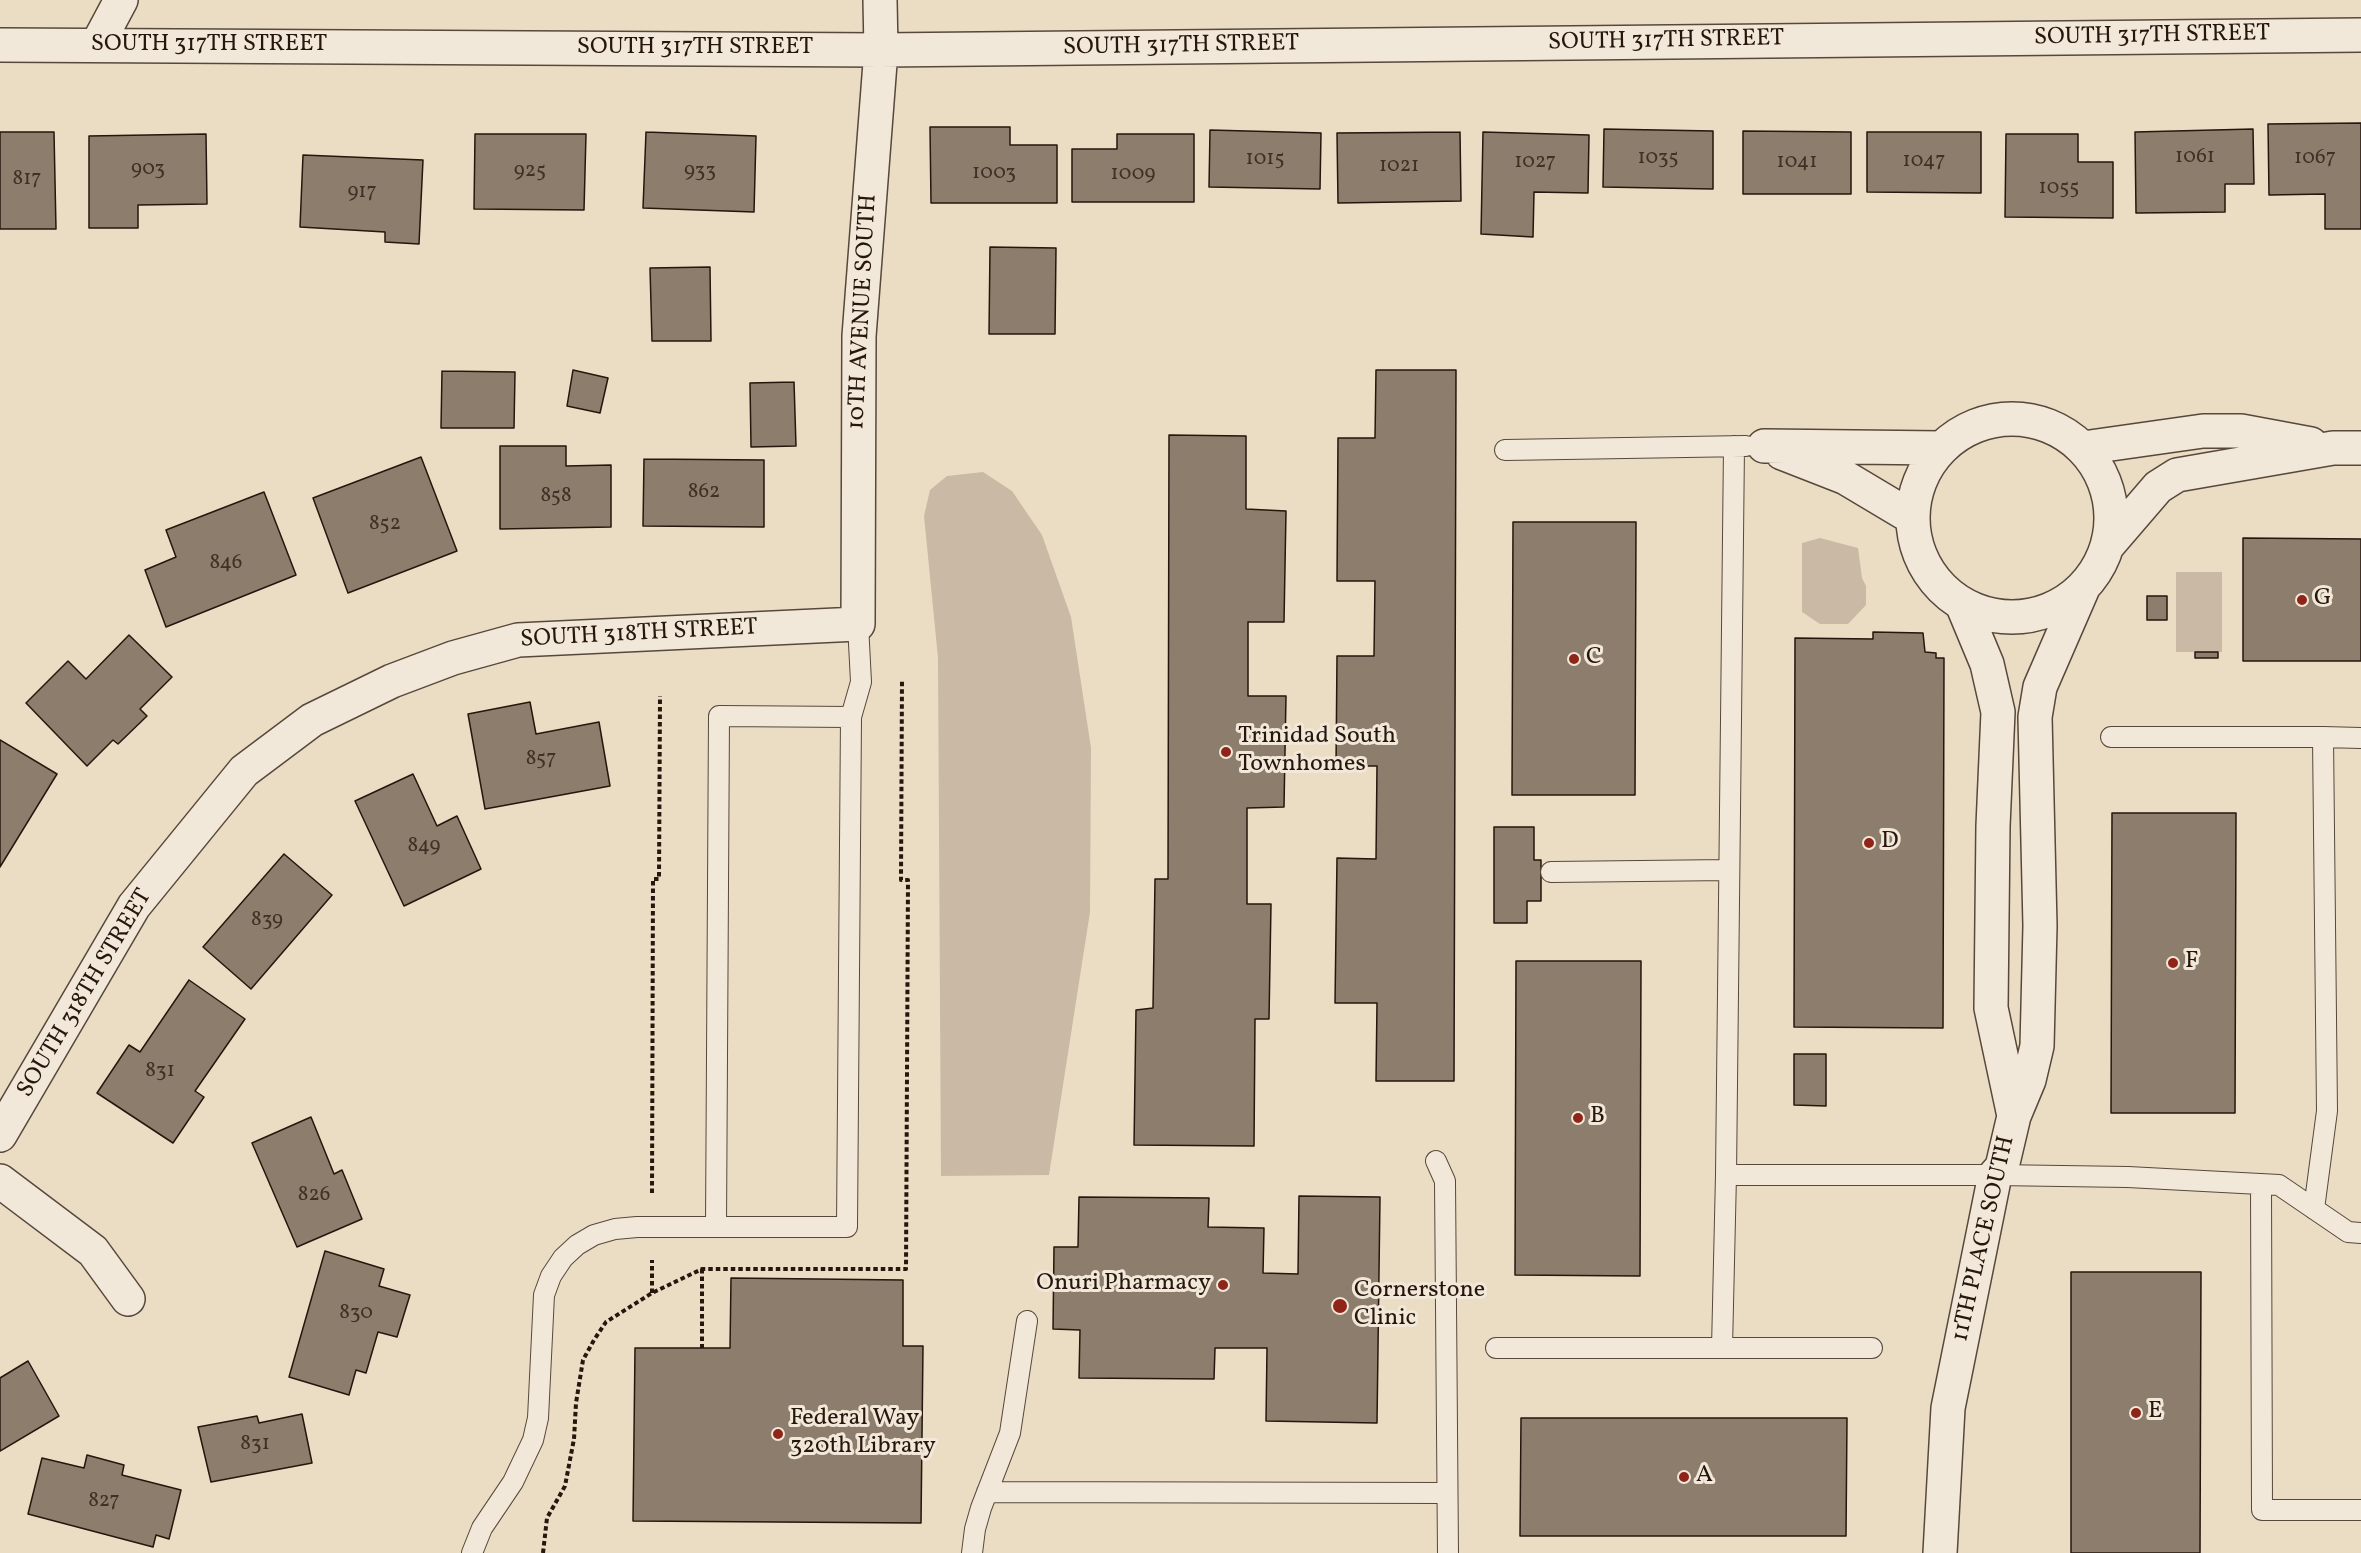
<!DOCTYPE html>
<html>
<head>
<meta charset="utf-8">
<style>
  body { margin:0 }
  canvas { display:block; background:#ebdcc4 }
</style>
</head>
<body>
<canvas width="2361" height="1553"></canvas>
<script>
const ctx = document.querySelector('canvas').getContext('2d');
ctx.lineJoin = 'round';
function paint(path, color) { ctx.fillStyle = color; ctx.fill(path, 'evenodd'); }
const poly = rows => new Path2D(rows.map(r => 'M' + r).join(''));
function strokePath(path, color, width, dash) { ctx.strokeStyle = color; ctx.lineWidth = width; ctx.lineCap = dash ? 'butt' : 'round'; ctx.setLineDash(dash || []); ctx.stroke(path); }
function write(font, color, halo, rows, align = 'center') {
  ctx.font = font + ' Vollkorn,serif'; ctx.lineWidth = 6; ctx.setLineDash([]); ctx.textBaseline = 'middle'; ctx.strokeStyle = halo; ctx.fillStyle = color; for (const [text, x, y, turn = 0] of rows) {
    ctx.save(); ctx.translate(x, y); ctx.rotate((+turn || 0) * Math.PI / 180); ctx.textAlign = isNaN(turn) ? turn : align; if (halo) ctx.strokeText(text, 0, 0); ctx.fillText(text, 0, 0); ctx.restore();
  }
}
const green = poly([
  [983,472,1012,491,1042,535,1071,617,1091,748,1090,912,1049,1175,941,1176,938,658,924,516,930,490,947,476],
  [1820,538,1858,548,1862,578,1866,586,1866,605,1848,624,1820,624,1802,612,1802,543],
  [2176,572,2222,572,2222,652,2176,652]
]);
const building = poly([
  [2361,123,2361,229,2325,229,2325,194,2269,195,2268,124,2361,123],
  [930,127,1010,127,1010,145,1057,145,1057,203,931,203,930,127],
  [1604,129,1713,131,1713,189,1603,187,1604,129],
  [2253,129,2254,184,2225,184,2225,212,2136,213,2135,132,2253,129],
  [1210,130,1321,133,1320,189,1209,187,1210,130],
  [1743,131,1851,132,1851,194,1743,194,1743,131],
  [0,132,54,132,56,229,0,229,0,132],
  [646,132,756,136,754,212,643,208,646,132],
  [1460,132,1461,201,1338,203,1337,133,1460,132],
  [1483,132,1589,135,1588,193,1534,192,1533,237,1481,234,1483,132],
  [1867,132,1981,132,1981,193,1867,192,1867,132],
  [206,134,207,204,138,205,138,228,89,228,89,136,206,134],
  [475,134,586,134,584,210,474,209,475,134],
  [1117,134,1194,134,1194,202,1072,202,1072,149,1117,149,1117,134],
  [2006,134,2078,134,2078,162,2113,162,2113,218,2005,217,2006,134],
  [303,155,423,160,419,244,385,242,385,232,300,227,303,155],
  [990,247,1056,248,1055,334,989,334,990,247],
  [710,267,711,341,652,341,650,268,710,267],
  [573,370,608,378,600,413,567,406,573,370],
  [1376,370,1456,370,1454,1081,1376,1081,1377,1003,1335,1003,1337,858,1376,859,1377,766,1336,766,1337,656,1374,656,1375,581,1337,581,1338,438,1375,438,1376,370],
  [442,371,515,372,514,428,441,428,442,371],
  [794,382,796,446,751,447,750,383,794,382],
  [1169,435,1246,436,1246,509,1286,511,1284,622,1248,622,1248,696,1286,696,1284,807,1247,808,1247,904,1271,904,1269,1019,1255,1019,1254,1146,1134,1145,1136,1010,1153,1008,1155,879,1168,879,1169,435],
  [500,446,566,446,566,466,611,465,611,527,500,529,500,446],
  [421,457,457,551,348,593,313,498,421,457],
  [644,459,764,460,764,527,643,526,644,459],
  [264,492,296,575,166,627,145,570,176,557,166,530,264,492],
  [1513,522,1636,522,1635,795,1512,795,1513,522],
  [2243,538,2361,539,2361,661,2243,661,2243,538],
  [2147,596,2167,596,2167,620,2147,620,2147,596],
  [1873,632,1923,633,1925,652,1936,653,1936,658,1944,658,1943,1028,1794,1027,1795,638,1873,639,1873,632],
  [129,635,172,677,140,709,147,716,118,744,113,740,87,766,26,703,68,661,86,679,129,635],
  [2195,652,2218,652,2218,658,2195,658,2195,652],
  [530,702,536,734,599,722,610,786,485,809,468,714,530,702],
  [0,740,57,774,0,867,0,740],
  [413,774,437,826,457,816,481,869,404,906,355,801,413,774],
  [2112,813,2236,813,2235,1113,2111,1113,2112,813],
  [1494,827,1534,827,1534,860,1541,860,1541,901,1527,901,1527,923,1494,923,1494,827],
  [284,854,332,895,251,989,203,947,284,854],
  [1516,961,1641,961,1640,1276,1515,1275,1516,961],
  [189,980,245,1019,195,1091,204,1097,173,1143,97,1093,129,1045,140,1052,189,980],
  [1794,1054,1826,1054,1826,1106,1794,1105,1794,1054],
  [311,1117,334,1174,342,1170,362,1219,297,1247,252,1143,311,1117],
  [1299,1196,1380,1197,1377,1423,1266,1421,1267,1348,1215,1348,1214,1379,1079,1378,1080,1330,1053,1329,1054,1247,1078,1247,1079,1197,1209,1198,1208,1227,1264,1228,1263,1273,1298,1274,1299,1196],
  [325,1251,384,1269,379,1286,410,1295,397,1337,378,1332,366,1373,356,1370,349,1395,289,1377,325,1251],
  [2071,1272,2201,1272,2200,1553,2071,1553,2071,1272],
  [731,1278,903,1280,903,1346,923,1346,921,1523,633,1521,635,1348,730,1348,731,1278],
  [28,1361,59,1416,0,1451,0,1378,28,1361],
  [302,1414,312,1463,211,1482,198,1427,257,1416,259,1423,302,1414],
  [1521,1418,1847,1418,1846,1536,1520,1536,1521,1418],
  [87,1455,124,1465,122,1475,181,1490,169,1539,156,1535,153,1547,28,1514,42,1458,84,1468,87,1455]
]);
const path = poly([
  [652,1193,653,879,659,879,660,696],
  [702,1269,702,1348],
  [652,1293,652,1260],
  [543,1553,547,1518,565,1486,574,1439,576,1403,583,1360,594,1340,606,1322,652,1293,702,1269,906,1269,908,880,901,880,902,679]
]);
const service = poly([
  [1734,446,1726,1175,1995,1175,2128,1177,2279,1185,2348,1232,2361,1233],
  [1505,450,1746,446],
  [851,717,861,682,858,624],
  [2111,737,2323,737],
  [1551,872,1729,870],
  [1436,1161,1445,1181,1448,1553],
  [2261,1184,2262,1510,2361,1510],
  [2314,1209,2327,1111,2323,737,2361,738],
  [1496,1348,1872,1348],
  [1722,1348,1726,1175],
  [987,1492,1447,1493],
  [472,1553,482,1528,513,1482,533,1440,538,1418,544,1295,551,1276,563,1258,577,1245,594,1235,615,1229,637,1227,847,1227,851,717,719,716,716,1226],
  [972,1553,975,1529,981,1508,1010,1433,1027,1321]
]);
const minor = poly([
  [0,45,881,50,2361,35],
  [97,45,121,0],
  '1913 518a99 99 0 1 1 198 0a99 99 0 1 1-198 0Z',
  [1764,446,1942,448],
  [2083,448,2203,431,2241,431,2311,444],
  [1782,453,1846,478,1913,518],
  [2109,544,2158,487,2177,475,2333,448,2361,448],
  [1962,604,1987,664,1998,712,1993,826,1991,1008,2014,1116],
  [0,1135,134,906,244,771,312,720,392,681,453,658,518,640,858,624,859,336,881,50,880,0],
  [0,1181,93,1251,128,1299],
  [1940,1553,1948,1408,1995,1175,2002,1167,2014,1116,2029,1080,2037,1046,2040,926,2035,717,2040,687,2083,588]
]);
const markers = [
  [2302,600,6,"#8f2418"],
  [1574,659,6,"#8f2418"],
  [1226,752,6,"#8f2418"],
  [1869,843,6,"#8f2418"],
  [2173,963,6,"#8f2418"],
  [1578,1118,6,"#8f2418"],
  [1223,1285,6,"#8f2418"],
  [1340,1306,8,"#8f2418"],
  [2136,1413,6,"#8f2418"],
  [778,1434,6,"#8f2418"],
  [1684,1477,6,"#8f2418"]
];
const numberNames = [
  ["1061",2195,158],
  ["1035",1658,159],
  ["1067",2315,159],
  ["1015",1265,160],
  ["1047",1924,162],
  ["1027",1535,163],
  ["1041",1797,163],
  ["1021",1399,167],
  ["903",148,170],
  ["925",530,172],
  ["933",700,172],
  ["1003",994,174],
  ["1009",1133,175],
  ["817",27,180],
  ["1055",2059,189],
  ["917",362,193],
  ["862",704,493],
  ["858",556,497],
  ["852",385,525],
  ["846",226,564],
  ["857",541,760],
  ["849",424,847],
  ["839",267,921],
  ["831",160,1072],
  ["826",314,1196],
  ["830",356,1314],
  ["831",255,1445],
  ["827",104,1502]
];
const streetNames = [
  ["SOUTH 317TH STREET",2152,37,-1],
  ["SOUTH 317TH STREET",1666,42,-1],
  ["SOUTH 317TH STREET",209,46],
  ["SOUTH 317TH STREET",1181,47,-1],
  ["SOUTH 317TH STREET",695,49],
  ["10TH AVENUE SOUTH",864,312,-87],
  ["SOUTH 318TH STREET",639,635,-3],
  ["SOUTH 318TH STREET",86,994,-59],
  ["11TH PLACE SOUTH",1985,1239,-77]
];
const poiNames = [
  ["G",2314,600],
  ["C",1586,659],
  ["Trinidad South",1238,738],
  ["Townhomes",1238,766],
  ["D",1881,843],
  ["F",2185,963],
  ["B",1590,1118],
  ["Onuri Pharmacy",1211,1285,"right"],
  ["Cornerstone",1354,1292],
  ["Clinic",1354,1320],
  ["E",2148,1413],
  ["Federal Way",790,1420],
  ["320th Library",790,1448],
  ["A",1696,1477]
];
paint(green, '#cabaa5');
paint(building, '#8c7d6c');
strokePath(building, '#26160d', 1.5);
strokePath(service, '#57483b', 22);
strokePath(minor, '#57483b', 36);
strokePath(path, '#26160d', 4, [4.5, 3]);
strokePath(service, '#f2e8d9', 20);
strokePath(minor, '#f2e8d9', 33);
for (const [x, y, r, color] of markers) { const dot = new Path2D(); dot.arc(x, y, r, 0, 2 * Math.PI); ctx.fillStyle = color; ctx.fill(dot); strokePath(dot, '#f2e8d9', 2); }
write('21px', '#403025', null, numberNames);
write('24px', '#26160d', '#f2e8d9', streetNames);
write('24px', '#26160d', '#f2e8d9', poiNames, 'left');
</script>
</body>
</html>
